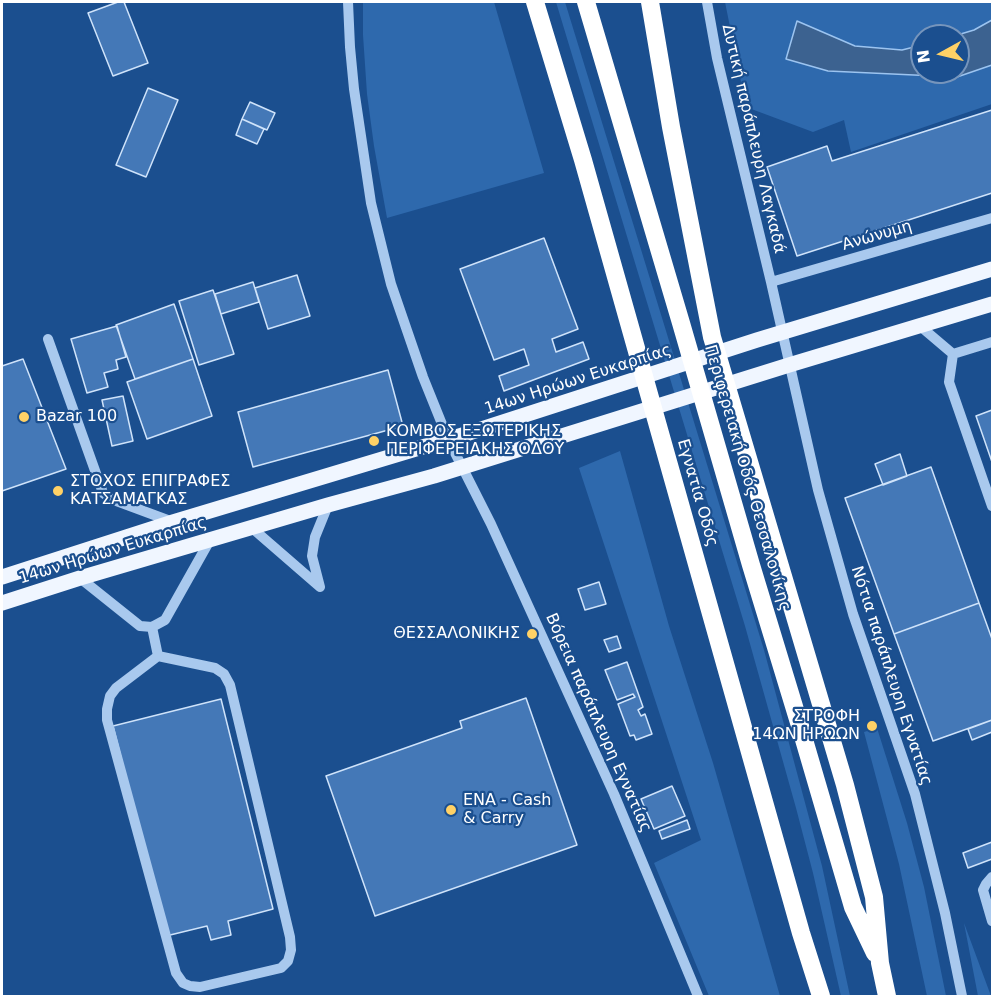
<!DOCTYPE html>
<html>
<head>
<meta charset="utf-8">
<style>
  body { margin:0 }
  #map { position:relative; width:994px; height:998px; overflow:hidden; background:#1b4f8f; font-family:"DejaVu Sans",sans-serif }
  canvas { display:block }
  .frame { position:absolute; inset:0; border:3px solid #fff; pointer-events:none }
  .north { position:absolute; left:910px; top:24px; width:60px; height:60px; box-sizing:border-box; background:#1b4f8f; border:2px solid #7695bc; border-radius:50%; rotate:262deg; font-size:16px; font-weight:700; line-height:24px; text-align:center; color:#fff }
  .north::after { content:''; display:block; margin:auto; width:21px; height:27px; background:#ffd166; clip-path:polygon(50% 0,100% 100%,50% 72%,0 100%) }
</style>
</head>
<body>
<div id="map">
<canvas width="994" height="998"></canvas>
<div class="frame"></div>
<div class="north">N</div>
</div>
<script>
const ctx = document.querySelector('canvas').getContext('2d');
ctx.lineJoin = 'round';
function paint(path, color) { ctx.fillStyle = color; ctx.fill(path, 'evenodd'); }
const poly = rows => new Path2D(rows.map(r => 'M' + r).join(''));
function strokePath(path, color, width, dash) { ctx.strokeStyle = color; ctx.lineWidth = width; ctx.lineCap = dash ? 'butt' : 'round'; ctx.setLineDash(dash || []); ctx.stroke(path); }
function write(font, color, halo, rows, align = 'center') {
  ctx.font = font + ' "DejaVu Sans",sans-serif'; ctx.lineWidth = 4.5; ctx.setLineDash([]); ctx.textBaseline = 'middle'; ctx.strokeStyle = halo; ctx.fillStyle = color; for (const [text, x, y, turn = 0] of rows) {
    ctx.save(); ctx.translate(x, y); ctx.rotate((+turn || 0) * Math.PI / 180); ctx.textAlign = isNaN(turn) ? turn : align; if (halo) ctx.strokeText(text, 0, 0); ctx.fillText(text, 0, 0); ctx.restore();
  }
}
const green = poly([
  [363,2,494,2,544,173,387,218,374,146,367,94,363,35],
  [556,2,565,2,764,650,822,866,850,996,841,996,813,873,796,808,745,626],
  [725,2,992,2,992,104,851,152,844,120,813,132,746,107],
  [922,36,958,36,958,72,922,72],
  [620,451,669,626,713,763,780,996,709,996,654,863,701,840,579,468],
  [877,728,907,823,924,887,946,996,927,996,899,864,864,732],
  [964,923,991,996,978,996]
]);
const water = poly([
  [992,20,992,65,957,77,828,71,786,59,797,21,855,46,902,50,922,45,922,72,958,72,958,36,954,36,974,30,992,20]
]);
const building = poly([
  [118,2,124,2,148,63,113,76,88,13,118,2],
  [148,88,178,100,146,177,116,165,148,88],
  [250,102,275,113,267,130,242,119,250,102],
  [992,110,992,193,797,256,767,167,827,146,832,161,992,110],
  [242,119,264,129,257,144,236,135,242,119],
  [544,238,578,329,552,339,556,352,583,342,589,359,504,391,499,376,529,365,524,349,494,360,460,269,544,238],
  [297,275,310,316,268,329,255,288,297,275],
  [253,282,259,302,221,314,215,294,253,282],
  [213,290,234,354,199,365,179,301,213,290],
  [174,304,193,359,135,379,116,325,174,304],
  [117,326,126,357,116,360,118,369,104,373,108,387,87,393,71,339,117,326],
  [23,359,66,469,2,491,2,366,23,359],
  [193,359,212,416,147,439,127,382,193,359],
  [388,370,403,426,253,467,238,412,388,370],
  [123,396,133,441,112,446,102,400,123,396],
  [992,410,992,462,976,416,992,410],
  [900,454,907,476,883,485,875,464,900,454],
  [931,467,979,603,894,634,845,498,931,467],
  [599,582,606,604,585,610,578,589,599,582],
  [979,603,992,639,992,720,933,741,894,634,979,603],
  [617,636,621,648,609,652,604,640,617,636],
  [627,662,643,707,638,710,641,716,645,714,652,734,636,740,634,735,630,736,618,704,635,697,633,694,617,700,605,670,627,662],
  [526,698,577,845,375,916,326,776,462,728,460,721,526,698],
  [221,699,273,909,228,921,231,935,211,940,207,926,166,936,113,726,221,699],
  [992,720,992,732,972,740,968,729,992,720],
  [672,786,685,816,654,829,641,799,672,786],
  [687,820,690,829,662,839,659,831,687,820],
  [992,842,992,859,968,868,963,853,992,842]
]);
const minor = poly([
  [348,2,350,47,354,89,371,203,391,284,423,377,448,439,491,524,614,794,698,996],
  [707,2,717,58,771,282,818,490,853,614,915,794,945,913,962,996],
  [771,282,992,218],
  [920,326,953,354,992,342],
  [48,339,103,493,111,499,173,522],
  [953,354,949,382,992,506],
  [252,528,320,587],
  [80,578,140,626,152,627,165,620,210,540],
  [320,587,312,556,315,537,328,505],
  [152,627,158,656,116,688,110,696,107,709,107,720,176,973,183,983,190,986,200,987,281,968,288,961,291,950,290,937,230,685,224,674,215,668,158,656],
  [992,877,986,884,983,890,992,921]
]);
const major = poly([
  [2,577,173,522,469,433,757,340,992,269],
  [2,603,80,578,328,505,434,476,789,365,992,304]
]);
const highway = poly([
  [535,2,583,160,801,933,821,996],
  [586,2,681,323,751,565,800,726,853,907,875,953],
  [650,2,671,127,712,337,845,785,874,897,880,963,887,996]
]);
const markers = [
  [24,417,6,"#ffd166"],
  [374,441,6,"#ffd166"],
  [58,491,6,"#ffd166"],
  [532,634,6,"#ffd166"],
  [872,726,6,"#ffd166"],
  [451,810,6,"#ffd166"]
];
const streetNames = [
  ["Δυτική παράπλευρη Λαγκαδά",753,139,77],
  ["Ανώνυμη",877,236,-16],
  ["14ων Ηρώων Ευκαρπίας",578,380,-18],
  ["Περιφερειακή Οδός Θεσσαλονίκης",747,478,74],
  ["Εγνατία Οδός",697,493,74],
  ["14ων Ηρώων Ευκαρπίας",113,551,-17],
  ["Νότια παράπλευρη Εγνατίας",891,676,72],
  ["Βόρεια παράπλευρη Εγνατίας",598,723,66]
];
const poiNames = [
  ["Bazar 100",36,417],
  ["ΚΟΜΒΟΣ ΕΞΩΤΕΡΙΚΗΣ",386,432],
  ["ΠΕΡΙΦΕΡΕΙΑΚΗΣ ΟΔΟΥ",386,450],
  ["ΣΤΟΧΟΣ ΕΠΙΓΡΑΦΕΣ",70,482],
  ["ΚΑΤΣΑΜΑΓΚΑΣ",70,500],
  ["ΘΕΣΣΑΛΟΝΙΚΗΣ",520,634,"right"],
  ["ΣΤΡΟΦΗ",860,717,"right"],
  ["14ΩΝ ΗΡΩΩΝ",860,735,"right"],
  ["ENA - Cash",463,801],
  ["& Carry",463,819]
];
paint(green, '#2e69ad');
paint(water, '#3c6290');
strokePath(water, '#9cc4f0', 1.5);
paint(building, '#4478b7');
strokePath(building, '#cfe3fa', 1.5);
strokePath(minor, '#a9c9ee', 10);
strokePath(major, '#f0f6ff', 15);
strokePath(highway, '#fff', 18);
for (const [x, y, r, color] of markers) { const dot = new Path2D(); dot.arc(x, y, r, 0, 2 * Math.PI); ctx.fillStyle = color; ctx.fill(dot); strokePath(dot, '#1b4f8f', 2); }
write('16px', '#fff', '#1b4f8f', streetNames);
write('16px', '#fff', '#1b4f8f', poiNames, 'left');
</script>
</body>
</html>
